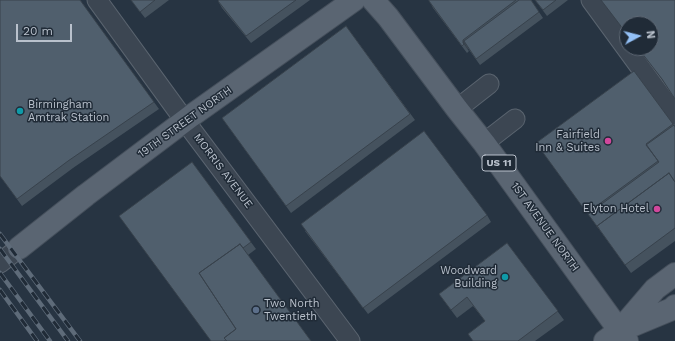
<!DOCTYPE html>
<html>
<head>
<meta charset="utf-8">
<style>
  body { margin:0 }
  #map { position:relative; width:675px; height:341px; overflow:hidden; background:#273442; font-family:"Work Sans",sans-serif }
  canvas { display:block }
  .north { position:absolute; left:619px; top:16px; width:40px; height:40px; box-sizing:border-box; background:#202b37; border:1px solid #5d6773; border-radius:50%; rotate:83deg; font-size:11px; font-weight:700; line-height:16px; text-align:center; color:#b9c1cc }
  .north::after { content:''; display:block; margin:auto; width:14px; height:18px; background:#93c0f6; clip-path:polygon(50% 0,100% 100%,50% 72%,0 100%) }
  .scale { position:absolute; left:16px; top:24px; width:56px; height:18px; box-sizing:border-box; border:2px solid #b9c1cc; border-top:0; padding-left:5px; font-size:12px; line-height:14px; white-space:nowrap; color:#b9c1cc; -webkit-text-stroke:3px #202b37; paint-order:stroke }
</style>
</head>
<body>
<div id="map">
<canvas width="675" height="341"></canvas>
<div class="north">N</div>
<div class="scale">20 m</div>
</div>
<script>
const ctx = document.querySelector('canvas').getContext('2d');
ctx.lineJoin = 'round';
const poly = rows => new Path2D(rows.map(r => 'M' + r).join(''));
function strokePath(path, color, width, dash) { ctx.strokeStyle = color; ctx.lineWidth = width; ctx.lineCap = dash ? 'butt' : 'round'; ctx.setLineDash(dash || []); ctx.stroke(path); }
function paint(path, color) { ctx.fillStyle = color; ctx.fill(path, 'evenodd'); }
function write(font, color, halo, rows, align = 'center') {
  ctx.font = font + ' "Work Sans",sans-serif'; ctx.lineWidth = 3; ctx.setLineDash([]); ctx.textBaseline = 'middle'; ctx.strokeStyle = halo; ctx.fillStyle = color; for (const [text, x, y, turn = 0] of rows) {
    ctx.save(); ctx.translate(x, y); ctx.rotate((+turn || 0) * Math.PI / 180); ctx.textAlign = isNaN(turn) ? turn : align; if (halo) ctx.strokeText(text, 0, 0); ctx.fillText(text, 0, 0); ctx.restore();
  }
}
const minor = poly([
  [97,0,185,121,350,341],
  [591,0,675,115],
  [457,109,489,84],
  [484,143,515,119],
  [0,263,19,248]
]);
const major = poly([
  [373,0,388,17,457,109,484,143,627,341],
  [19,248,86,195,191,116,354,0],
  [624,329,672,309,675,306],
  [605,341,619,331,655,289,675,274]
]);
const rail = poly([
  [0,234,80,341],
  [0,249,68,341],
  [0,273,50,341],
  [0,290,37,341]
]);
const wall = poly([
  [80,0,159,109,73,168,22,206,0,176],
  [131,0,169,0,145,18],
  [219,0,310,0,251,43,222,8,218,1],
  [429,0,531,0,543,18,480,65,467,47,468,50,469,51,467,53,433,8],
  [535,0,568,0,547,16],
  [346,26,415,120,291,213,222,118],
  [634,71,675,127,675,241,631,273,536,143],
  [192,162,256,249,248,255,311,341,211,341],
  [487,215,491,222,368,314,305,231],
  [507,243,564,320,535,341,473,341,485,321,473,306,457,318,439,294]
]);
const shadedWall = poly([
  [463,40,467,47,468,50,463,43]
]);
const building = poly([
  [0,0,80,0,154,102,68,161,17,199,0,176,0,0],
  [131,0,155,0,140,12,131,0],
  [219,0,296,0,246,36,218,1,219,0],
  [429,0,516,0,463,40,463,43,464,44,462,46,429,1,429,0],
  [519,0,531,0,539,12,476,59,464,41,519,0],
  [535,0,556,0,543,10,535,0],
  [601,0,675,0,675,99,662,79,638,48,651,48,651,24,627,24,627,34,601,0],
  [346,26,410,114,286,206,222,118,346,26],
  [634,71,673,124,646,144,658,161,587,213,536,143,634,71],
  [674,125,675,127,675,182,669,173,597,226,599,229,588,214,659,162,646,145,674,125],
  [424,131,487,215,363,308,301,224,424,131],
  [192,162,251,242,243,248,240,244,199,273,236,329,224,338,226,340,224,341,211,341,119,216,192,162],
  [669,173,675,182,675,228,625,265,597,226,669,173],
  [507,243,558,311,518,341,473,341,468,334,485,321,467,297,451,310,439,294,507,243],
  [240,244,311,341,227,341,224,338,236,329,199,273,240,244]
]);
const markers = [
  [20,111,4,"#0f9aa8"],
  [608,141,4,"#d1479c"],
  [657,209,4,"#d1479c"],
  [505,277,4,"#0f9aa8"],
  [256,310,4,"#5c6f8a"]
];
const shields = [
  [499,163,34]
];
const shieldNames = [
  ["US 11",499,163]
];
const poiNames = [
  ["Birmingham",28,105,"left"],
  ["Amtrak Station",28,118,"left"],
  ["Fairfield",600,135],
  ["Inn & Suites",600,148],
  ["Elyton Hotel",649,209],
  ["Woodward",497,271],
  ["Building",497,284],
  ["Two North",264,304,"left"],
  ["Twentieth",264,317,"left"]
];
const streetNames = [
  ["19TH STREET NORTH",185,122,-36],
  ["MORRIS AVENUE",223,171,53],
  ["1ST AVENUE NORTH",545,227,54]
];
strokePath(minor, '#5a646f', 21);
strokePath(major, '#454f5b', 24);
strokePath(minor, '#3c4652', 19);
strokePath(major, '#5a6572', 22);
strokePath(rail, '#5e6b79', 4.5);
strokePath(rail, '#202b37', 3, [9]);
paint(wall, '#45525e');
paint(shadedWall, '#38424c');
paint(building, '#505f6d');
strokePath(building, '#38424c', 1);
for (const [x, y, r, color] of markers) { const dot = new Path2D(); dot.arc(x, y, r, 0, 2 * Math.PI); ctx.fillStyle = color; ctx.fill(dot); strokePath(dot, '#202b37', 1.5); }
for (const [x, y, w] of shields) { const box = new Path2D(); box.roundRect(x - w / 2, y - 8, w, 16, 3); ctx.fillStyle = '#202b37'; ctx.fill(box); strokePath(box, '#b9c1cc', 1); }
write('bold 10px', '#b9c1cc', null, shieldNames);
write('11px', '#b9c1cc', '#202b37', poiNames, 'right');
write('11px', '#b9c1cc', '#202b37', streetNames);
</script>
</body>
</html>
